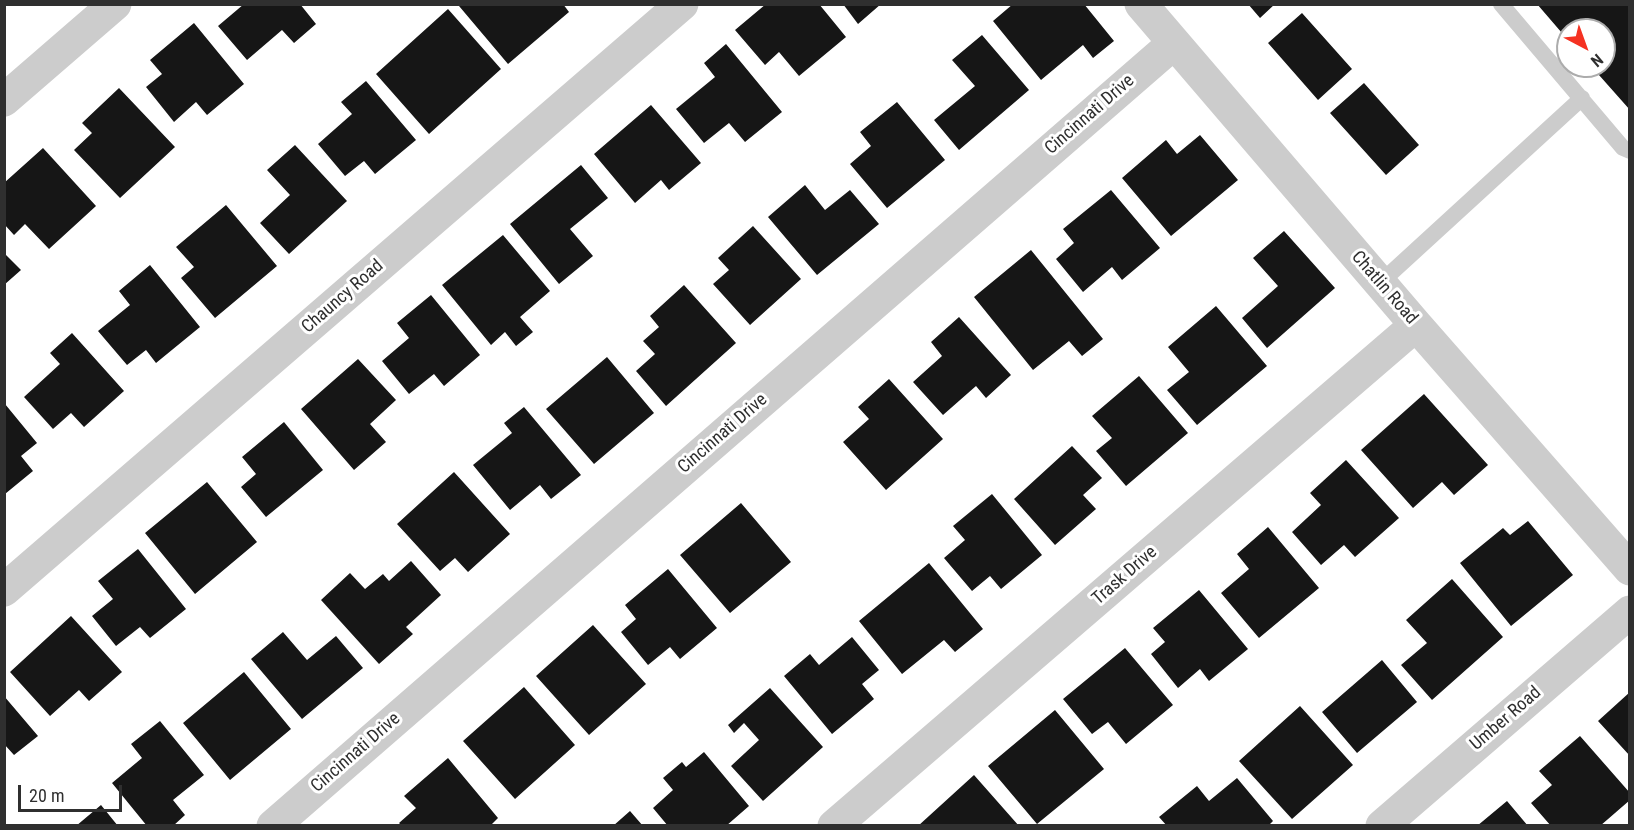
<!DOCTYPE html>
<html>
<head>
<meta charset="utf-8">
<style>
  body { margin:0 }
  #map { position:relative; width:1634px; height:830px; overflow:hidden; background:#fff; font-family:"Roboto Condensed",sans-serif }
  canvas { display:block }
  .frame { position:absolute; inset:0; border:6px solid #2f2f2f; pointer-events:none }
  .north { position:absolute; left:1556px; top:18px; width:60px; height:60px; box-sizing:border-box; background:#fff; border:2px solid #acacac; border-radius:50%; rotate:139deg; font-size:16px; font-weight:700; line-height:24px; text-align:center; color:#2f2f2f }
  .north::after { content:''; display:block; margin:auto; width:21px; height:27px; background:#f53222; clip-path:polygon(50% 0,100% 100%,50% 72%,0 100%) }
  .scale { position:absolute; left:18px; top:785px; width:104px; height:27px; box-sizing:border-box; border:3px solid #2f2f2f; border-top:0; padding-left:8px; font-size:18px; line-height:21px; white-space:nowrap; color:#2f2f2f; -webkit-text-stroke:4px #fff; paint-order:stroke }
</style>
</head>
<body>
<div id="map">
<canvas width="1634" height="830"></canvas>
<div class="frame"></div>
<div class="north">N</div>
<div class="scale">20 m</div>
</div>
<script>
const ctx = document.querySelector('canvas').getContext('2d');
ctx.lineJoin = 'round';
function paint(path, color) { ctx.fillStyle = color; ctx.fill(path, 'evenodd'); }
const poly = rows => new Path2D(rows.map(r => 'M' + r).join(''));
function strokePath(path, color, width, dash) { ctx.strokeStyle = color; ctx.lineWidth = width; ctx.lineCap = dash ? 'butt' : 'round'; ctx.setLineDash(dash || []); ctx.stroke(path); }
function write(font, color, halo, rows, align = 'center') {
  ctx.font = font + ' "Roboto Condensed",sans-serif'; ctx.lineWidth = 6; ctx.setLineDash([]); ctx.textBaseline = 'middle'; ctx.strokeStyle = halo; ctx.fillStyle = color; for (const [text, x, y, turn = 0] of rows) {
    ctx.save(); ctx.translate(x, y); ctx.rotate((+turn || 0) * Math.PI / 180); ctx.textAlign = isNaN(turn) ? turn : align; if (halo) ctx.strokeText(text, 0, 0); ctx.fillText(text, 0, 0); ctx.restore();
  }
}
const building = poly([
  [244,4,300,4,316,24,294,43,282,30,247,60,218,26],
  [461,4,563,4,569,12,508,64,459,6],
  [766,4,819,4,846,37,799,76,779,52,765,65,735,30],
  [843,4,881,4,858,24],
  [1013,4,1084,4,1114,41,1093,58,1083,45,1041,80,993,21],
  [1248,4,1275,4,1260,18],
  [1537,4,1630,4,1630,110,1591,66,1604,66,1604,30,1568,30,1568,40],
  [448,9,501,69,429,134,376,74],
  [1302,13,1352,69,1318,100,1268,43],
  [194,23,244,84,207,115,196,102,174,122,146,87,162,74,150,60],
  [982,35,1029,90,959,150,934,120,975,86,952,60],
  [726,44,782,112,745,142,729,123,704,143,676,109,715,77,704,63],
  [366,81,416,140,375,174,364,161,345,176,318,144,352,114,341,102],
  [1364,83,1419,145,1386,175,1330,113],
  [119,88,175,147,120,198,74,150,92,133,82,123],
  [897,102,945,160,887,208,850,164,871,146,860,132],
  [651,105,701,163,669,190,661,180,635,203,594,154],
  [1200,135,1238,180,1171,236,1122,178,1166,140,1177,154],
  [295,145,347,201,289,254,260,223,290,195,267,170],
  [43,148,96,206,49,249,25,224,14,235,4,224,4,183],
  [581,165,608,198,570,229,593,256,559,284,510,224],
  [805,185,825,210,850,190,879,224,817,275,768,217],
  [1111,190,1160,248,1122,280,1112,267,1083,292,1056,259,1074,243,1063,229],
  [226,205,277,266,215,318,181,278,194,267,176,247],
  [753,226,801,279,750,325,713,284,729,270,718,258],
  [1284,231,1335,288,1267,348,1242,318,1278,286,1253,258],
  [503,235,550,291,520,317,533,332,516,346,505,332,491,345,442,285],
  [1031,250,1103,339,1082,356,1069,341,1033,370,974,297],
  [4,253,21,270,4,285],
  [150,265,200,327,156,363,146,350,127,365,98,331,130,305,119,291],
  [684,285,736,343,666,406,636,371,655,354,643,341,659,327,650,316],
  [431,295,480,355,444,386,434,374,409,394,382,361,409,338,397,323],
  [1216,306,1267,366,1197,425,1167,390,1189,372,1168,347],
  [959,317,1011,375,986,398,976,386,943,415,913,382,942,356,931,342],
  [72,333,124,391,84,427,71,413,53,429,24,397,60,364,50,353],
  [607,357,654,413,594,464,546,409],
  [358,359,396,400,370,424,386,442,354,470,301,409],
  [1139,376,1188,433,1126,486,1096,451,1112,438,1092,416],
  [889,379,943,439,886,490,843,442,869,419,858,407],
  [1424,394,1488,465,1454,495,1442,482,1413,508,1361,450],
  [5,404,37,443,21,456,33,471,5,494],
  [524,407,581,475,551,499,540,485,510,510,473,465,512,433,504,423],
  [284,422,323,470,266,517,241,487,256,474,242,457],
  [1072,446,1102,478,1083,495,1096,509,1055,545,1014,499],
  [1346,460,1399,518,1355,557,1344,545,1321,565,1292,532,1321,505,1310,493],
  [454,472,510,534,468,572,455,558,440,571,397,524],
  [207,482,257,542,195,594,145,533],
  [992,494,1042,555,1001,589,990,576,972,591,944,558,965,540,953,526],
  [741,503,791,562,730,613,680,555],
  [1528,521,1573,575,1511,626,1460,563,1503,528,1510,535],
  [1268,527,1319,588,1259,638,1221,593,1249,569,1237,554],
  [138,549,186,609,150,638,140,627,116,646,92,616,113,599,98,581],
  [411,561,441,595,406,627,413,634,379,664,321,600,350,573,365,589,383,574,389,581],
  [929,563,983,629,955,652,944,640,902,674,859,621],
  [668,569,717,628,680,659,670,647,648,665,621,632,636,619,625,605],
  [1452,579,1503,637,1432,700,1401,665,1427,643,1406,620],
  [1199,590,1248,649,1209,681,1200,669,1178,688,1151,654,1165,642,1153,628],
  [71,616,122,672,89,701,79,690,50,716,10,672],
  [593,625,646,684,589,735,536,676],
  [283,632,307,660,336,636,363,668,302,719,251,659],
  [852,637,879,670,862,684,874,699,832,734,784,676,810,654,819,665],
  [1125,648,1173,705,1126,744,1108,722,1092,734,1063,699],
  [1382,660,1417,702,1357,753,1322,712],
  [244,672,291,729,230,780,183,723],
  [524,687,575,745,515,799,463,741],
  [770,688,823,747,763,801,731,766,759,740,744,723,734,733,728,725],
  [1630,692,1630,756,1598,721],
  [4,696,38,736,14,755,4,744],
  [1300,706,1353,765,1292,819,1239,761],
  [1055,710,1104,769,1037,824,988,766],
  [160,721,204,775,173,800,185,815,173,826,147,826,112,783,142,758,131,744],
  [1580,736,1630,793,1630,800,1600,826,1551,826,1531,803,1552,785,1539,771],
  [704,752,749,806,726,826,668,826,653,808,673,790,663,778,682,762,686,767],
  [448,758,498,818,490,826,402,826,399,823,416,808,404,796],
  [974,775,1019,826,918,826],
  [1237,778,1273,821,1268,826,1167,826,1159,817,1197,786,1209,801],
  [1507,801,1528,826,1477,826],
  [101,805,118,826,76,826],
  [630,811,643,826,613,826]
]);
const lane = poly([
  [1501,4,1623,148,1630,151],
  [1380,283,1582,98]
]);
const street = poly([
  [1141,4,1416,325,1630,569],
  [4,100,115,4],
  [4,590,682,4],
  [273,826,1174,43],
  [834,826,1416,325],
  [1382,826,1630,612]
]);
const streetNames = [
  ["Cincinnati Drive",1090,115,-41],
  ["Chatlin Road",1384,288,49],
  ["Chauncy Road",343,297,-41],
  ["Cincinnati Drive",723,434,-41],
  ["Trask Drive",1125,576,-41],
  ["Umber Road",1506,719,-41],
  ["Cincinnati Drive",356,753,-41]
];
paint(building, '#161616');
strokePath(lane, '#ccc', 16);
strokePath(street, '#ccc', 33);
write('18px', '#2f2f2f', '#fff', streetNames);
</script>
</body>
</html>
